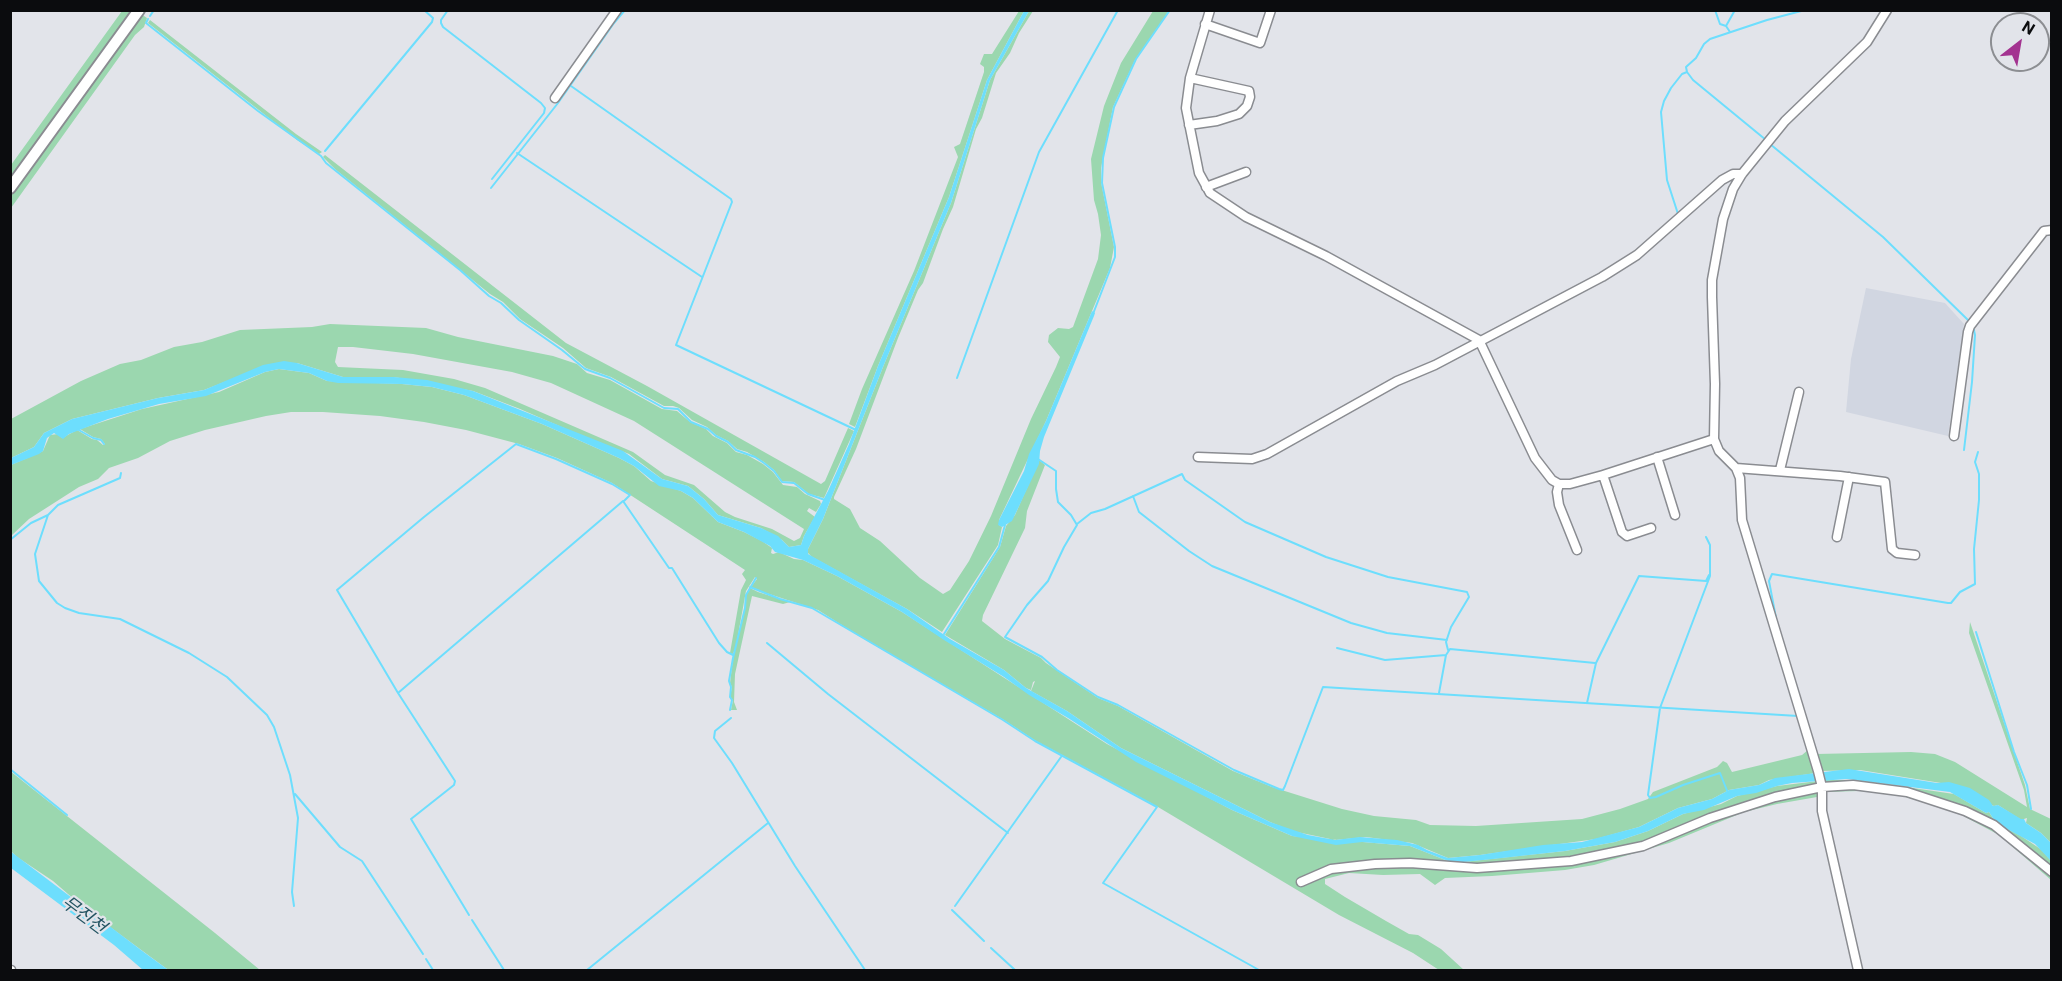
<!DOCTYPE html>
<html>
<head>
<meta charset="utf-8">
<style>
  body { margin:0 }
  #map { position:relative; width:2062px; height:981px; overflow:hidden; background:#e2e4ea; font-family:Roboto,sans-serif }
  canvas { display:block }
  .frame { position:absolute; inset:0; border:12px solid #0b0c0e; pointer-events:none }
  .north { position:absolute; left:1990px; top:12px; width:60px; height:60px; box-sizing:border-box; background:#e2e4ea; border:2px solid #8c8e92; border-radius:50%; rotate:31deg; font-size:16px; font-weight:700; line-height:24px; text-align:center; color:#0b0c0e }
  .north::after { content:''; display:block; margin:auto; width:21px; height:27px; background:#a33390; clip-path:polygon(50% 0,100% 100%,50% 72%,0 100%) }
</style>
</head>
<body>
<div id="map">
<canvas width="2062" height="981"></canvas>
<div class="frame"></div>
<div class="north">N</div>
</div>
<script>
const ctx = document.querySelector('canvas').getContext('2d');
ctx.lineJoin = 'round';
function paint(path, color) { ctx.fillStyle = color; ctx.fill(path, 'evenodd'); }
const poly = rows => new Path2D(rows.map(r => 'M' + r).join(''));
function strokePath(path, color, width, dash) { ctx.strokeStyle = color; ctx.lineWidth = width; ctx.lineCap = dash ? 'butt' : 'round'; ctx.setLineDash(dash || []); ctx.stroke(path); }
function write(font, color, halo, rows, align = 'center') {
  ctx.font = font + ' Roboto,"Noto Sans KR",sans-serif'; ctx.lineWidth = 4.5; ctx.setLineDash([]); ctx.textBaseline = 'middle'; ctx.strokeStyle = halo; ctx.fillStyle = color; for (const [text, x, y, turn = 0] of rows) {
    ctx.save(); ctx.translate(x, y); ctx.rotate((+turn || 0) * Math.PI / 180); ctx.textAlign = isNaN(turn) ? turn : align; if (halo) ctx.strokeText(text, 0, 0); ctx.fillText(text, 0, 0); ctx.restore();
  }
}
const built = poly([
  [1866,288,1945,303,1964,324,1948,436,1846,412,1851,359]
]);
const green = poly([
  [122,11,131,11,11,177,11,165],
  [1019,11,1024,11,987,80,949,197,878,366,855,427,849,424,862,389,914,271,958,157,954,147,960,144,984,72,984,67,980,64,984,54,992,54],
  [1029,11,1033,11,1019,33,1010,53,996,73,982,118,976,129,953,207,943,229,923,283,918,290,898,338,856,449,834,497,834,499,850,509,860,528,880,541,920,578,943,594,950,590,969,561,991,516,1031,419,1056,367,1060,357,1048,342,1049,335,1058,328,1069,329,1073,327,1098,259,1101,235,1098,214,1094,200,1091,159,1104,106,1121,63,1153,11,1169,11,1135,60,1113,107,1101,168,1101,182,1114,247,1110,268,1046,421,999,520,999,525,1002,527,998,545,942,632,907,609,812,557,808,553,808,549,823,519,883,367,951,203,990,80],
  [141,14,147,18,144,27,135,35,11,208,11,196],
  [150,20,296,134,322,152,319,154,297,140,148,23],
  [325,155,566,343,647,386,821,484,825,481,848,428,854,431,824,498,809,494,794,482,782,481,774,470,764,462,747,452,737,449,728,441,716,435,707,427,692,420,679,408,673,406,664,406,611,377,586,368,563,348,520,319,503,302,490,294,335,169,323,157],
  [330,324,426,328,458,337,553,356,577,364,587,373,610,380,662,409,677,411,690,422,706,429,713,436,727,443,736,452,747,455,763,464,773,472,783,485,797,487,805,494,820,501,821,504,816,512,809,508,807,511,815,517,804,536,801,545,789,547,782,540,761,528,718,515,704,499,688,486,662,479,629,454,580,435,520,409,473,391,394,377,343,377,297,363,240,376,204,390,158,398,72,419,44,433,34,447,11,458,11,419,81,381,120,364,141,360,174,347,202,342,240,330,312,327],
  [338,347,353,347,413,354,512,372,551,383,634,421,804,529,800,538,794,541,772,529,735,517,725,512,694,485,665,475,633,452,485,388,454,379,403,370,338,367,335,362],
  [279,369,309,373,327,381,402,384,432,387,464,395,542,424,619,458,634,466,651,481,681,491,693,498,718,522,744,532,762,541,772,548,771,553,773,554,779,552,794,559,803,560,837,576,902,612,1107,744,1232,810,1292,836,1410,846,1453,863,1565,851,1615,842,1648,831,1683,814,1721,804,1737,796,1777,786,1818,781,1817,797,1777,804,1744,812,1669,843,1594,865,1565,870,1492,876,1445,878,1435,885,1420,874,1383,875,1349,873,1325,879,1325,884,1345,897,1386,921,1409,934,1418,935,1441,949,1464,970,1439,970,1413,953,1339,915,1158,807,1036,741,1004,720,859,636,818,610,754,589,751,587,757,579,755,577,746,591,736,646,733,654,730,653,741,590,746,580,742,574,745,570,612,483,557,458,519,444,466,430,424,422,380,416,323,412,291,412,266,416,205,430,170,441,138,458,109,468,98,479,79,487,29,519,11,536,11,465,43,451,50,435,58,434,62,438,77,430,92,439,97,440,103,445,105,444,101,439,93,437,80,429,142,409,219,392,265,372],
  [1039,460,1045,465,1027,511,1025,528,983,615,982,621,1005,639,1041,658,1046,663,1098,698,1118,706,1233,771,1272,787,1342,809,1374,816,1416,820,1430,825,1476,826,1582,819,1620,809,1648,799,1653,792,1717,767,1723,761,1727,763,1732,772,1802,755,1808,750,1816,773,1769,780,1759,785,1729,790,1712,799,1678,808,1639,827,1596,839,1480,855,1448,858,1412,843,1366,837,1335,840,1292,831,1270,822,1121,748,1067,711,1031,691,1035,681,1033,682,1031,690,1026,688,1004,670,945,635,1000,547,1006,526,1015,515],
  [750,588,758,592,790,602,783,604,752,596,735,674,734,702,737,710,731,710,733,700,730,697,732,687,730,683,733,658,745,608,746,595],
  [1970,622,2025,785,2030,809,2051,819,2051,843,2041,833,2026,823,2027,818,2021,820,1998,805,1994,806,1941,783,1860,770,1821,771,1816,754,1911,752,1935,754,1955,762,2027,807,2024,790,1969,633],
  [10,771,215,933,260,970,175,970,167,969,83,907,53,881,17,857,11,851],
  [1823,780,1858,780,1954,794,1986,813,1989,812,1996,823,2021,836,2042,850,2051,861,2051,880,1999,835,1956,812,1892,793,1859,791,1825,792]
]);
const water = poly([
  [1024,11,1029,11,990,80,951,203,883,367,823,519,808,549,808,554,907,609,950,639,1004,670,1026,688,1067,711,1121,748,1270,822,1308,835,1335,840,1360,837,1397,840,1418,845,1427,850,1448,858,1480,855,1543,845,1582,842,1639,827,1678,808,1712,799,1729,790,1759,785,1775,778,1849,769,1937,783,1949,782,1970,788,1989,800,1993,806,1998,805,2021,819,2024,819,2026,823,2041,833,2051,843,2051,861,2035,844,1996,823,1989,812,1986,813,1950,792,1847,779,1792,783,1777,786,1756,793,1737,796,1704,810,1683,814,1648,831,1615,842,1565,851,1493,859,1453,863,1410,846,1362,842,1336,845,1292,836,1232,810,1136,762,1068,718,1029,695,1004,677,944,640,902,612,837,576,803,560,775,552,770,546,744,532,718,522,693,498,681,491,659,486,634,466,619,458,542,424,464,395,432,387,402,384,338,383,327,381,309,373,279,369,265,372,206,396,159,404,108,419,69,434,63,439,54,433,47,438,43,451,39,454,11,465,11,458,34,447,44,433,72,419,158,398,204,390,263,365,284,361,297,363,343,377,394,377,427,380,473,391,623,451,662,479,688,486,704,499,718,515,761,528,778,536,789,547,801,545,804,536,828,491,849,444,878,366,949,197,987,80],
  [1092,311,1095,313,1094,316,1044,437,1040,451,1039,464,1012,521,1002,527,998,525,999,520,1024,471,1029,454,1046,421],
  [10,851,145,953,167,969,175,970,143,970,114,945,11,868]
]);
const stream = poly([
  [448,10,441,20,441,23,443,27,541,103,545,108,544,113,492,179],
  [1715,10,1720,24,1726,26,1730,32],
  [150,16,154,10],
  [148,19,146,23,258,111,321,156,326,163,460,270,489,296,501,303,519,320,562,350,585,369,610,378,664,408,678,409,691,422,708,429,716,436,728,442,736,450,755,457,764,463,774,471,782,482,794,483,808,494,825,500],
  [1726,26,1735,10],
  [571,86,731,199,732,202,676,345,856,430],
  [1766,140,1693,80,1687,72,1686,67,1696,58,1704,44,1710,39,1767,20,1805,10],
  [1770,144,1883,237,1970,322],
  [325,151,432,22,433,18,424,10],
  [517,153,702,277],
  [491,188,558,103,614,23,625,10],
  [1678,214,1667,180,1661,112,1664,101,1671,88,1682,74,1687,72],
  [1093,314,1115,257,1115,247,1102,183,1103,158,1114,107,1136,59,1170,10],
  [957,378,1039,152,1118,10],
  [77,429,93,438,101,440,104,444],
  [1964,450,1972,382,1975,335,1973,326],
  [1038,459,1056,471,1056,489,1058,502,1071,515,1077,525,1064,547,1048,581,1027,605,1005,637,1042,657,1057,670,1098,697,1118,705,1234,770,1279,789,1283,790,1285,786,1323,687,1798,716],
  [121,473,120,478,58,505,48,515,35,554,39,581,57,603,65,608,79,613,120,619,189,653,227,677,267,715,274,727,290,775,298,818,292,892,294,906],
  [1133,496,1139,512,1189,551,1212,566,1351,623,1387,633,1447,640],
  [1077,524,1091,513,1105,509,1182,474,1185,480,1245,522,1326,557,1388,577,1467,592,1469,597,1451,627,1446,642,1448,650],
  [1706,537,1710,545,1710,576,1660,708,1648,795,1650,798,1656,797,1683,785,1720,773,1728,793],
  [10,540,31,523,48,515],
  [750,587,780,599,812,608,1003,720,1035,741,1157,807,1103,883,1259,970],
  [1776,618,1769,581,1772,574,1948,603,1951,603,1960,592,1975,584,1974,549,1979,500,1979,474,1975,462,1978,452],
  [1976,632,2014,752,2027,785,2031,809],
  [944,634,999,547,1005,525],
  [767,643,828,694,1008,833],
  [1337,648,1385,660,1446,655],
  [398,693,623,501,669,568,672,568,719,643,727,652,733,655],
  [1439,693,1446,655,1450,649,1595,663],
  [1587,703,1596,663,1639,576,1706,581,1709,575],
  [730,710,732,700,730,697,731,687,729,681,733,658,745,608,746,595,756,578],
  [731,718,715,731,714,738,732,763,795,866,865,970],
  [10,769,67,815],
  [295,794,340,847,362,861,423,954],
  [955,906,1061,757],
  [952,910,984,941],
  [469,915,411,819,454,785,455,781,398,693,337,590,424,517,516,444,556,459,612,484,630,495,624,501],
  [472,920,504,970],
  [991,948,1015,970],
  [426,959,433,970],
  [587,970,768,823]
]);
const minor = poly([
  [1210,10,1190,78,1186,108,1199,173,1210,193,1246,217,1326,256,1479,340,1535,458,1552,480,1559,484,1570,484,1603,475,1714,439],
  [1205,24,1260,43,1271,10],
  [555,98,617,10],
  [1189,125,1217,121,1239,114,1247,106,1250,97,1249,91,1190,78],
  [1206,187,1246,172],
  [1954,436,1968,332,1970,326,2044,231,2052,230],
  [1198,457,1252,459,1267,454,1397,381,1435,365,1602,277,1637,255,1722,180,1733,174,1742,174],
  [1657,457,1675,515],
  [1736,468,1840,476,1885,482,1892,549,1897,553,1915,555],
  [1780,470,1799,392],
  [1603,475,1622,532,1627,536,1651,528],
  [1559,484,1557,492,1559,505,1577,550],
  [1837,537,1849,477],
  [1301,882,1331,869,1375,864,1410,863,1477,868,1571,861,1643,846,1710,818,1775,797,1822,787,1853,785,1907,792,1965,811,1994,825,2052,872],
  [10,970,11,970],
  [1858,970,1822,811,1822,787,1818,771,1742,520,1740,478,1736,468,1719,451,1714,439,1715,384,1712,297,1712,280,1723,219,1733,189,1742,174,1785,121,1867,42,1887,10]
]);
const major = poly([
  [10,188,139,10]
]);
const waterNames = [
  ["무진천",83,916,37]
];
paint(built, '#d1d6e1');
paint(green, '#9bd7af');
paint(water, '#6ddefd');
strokePath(stream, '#6ddefd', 2);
strokePath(minor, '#8a8c91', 11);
strokePath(major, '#8a8c91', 14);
strokePath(minor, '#fff', 8);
strokePath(major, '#fff', 10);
write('italic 18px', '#245462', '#e2e4ea', waterNames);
</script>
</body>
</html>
